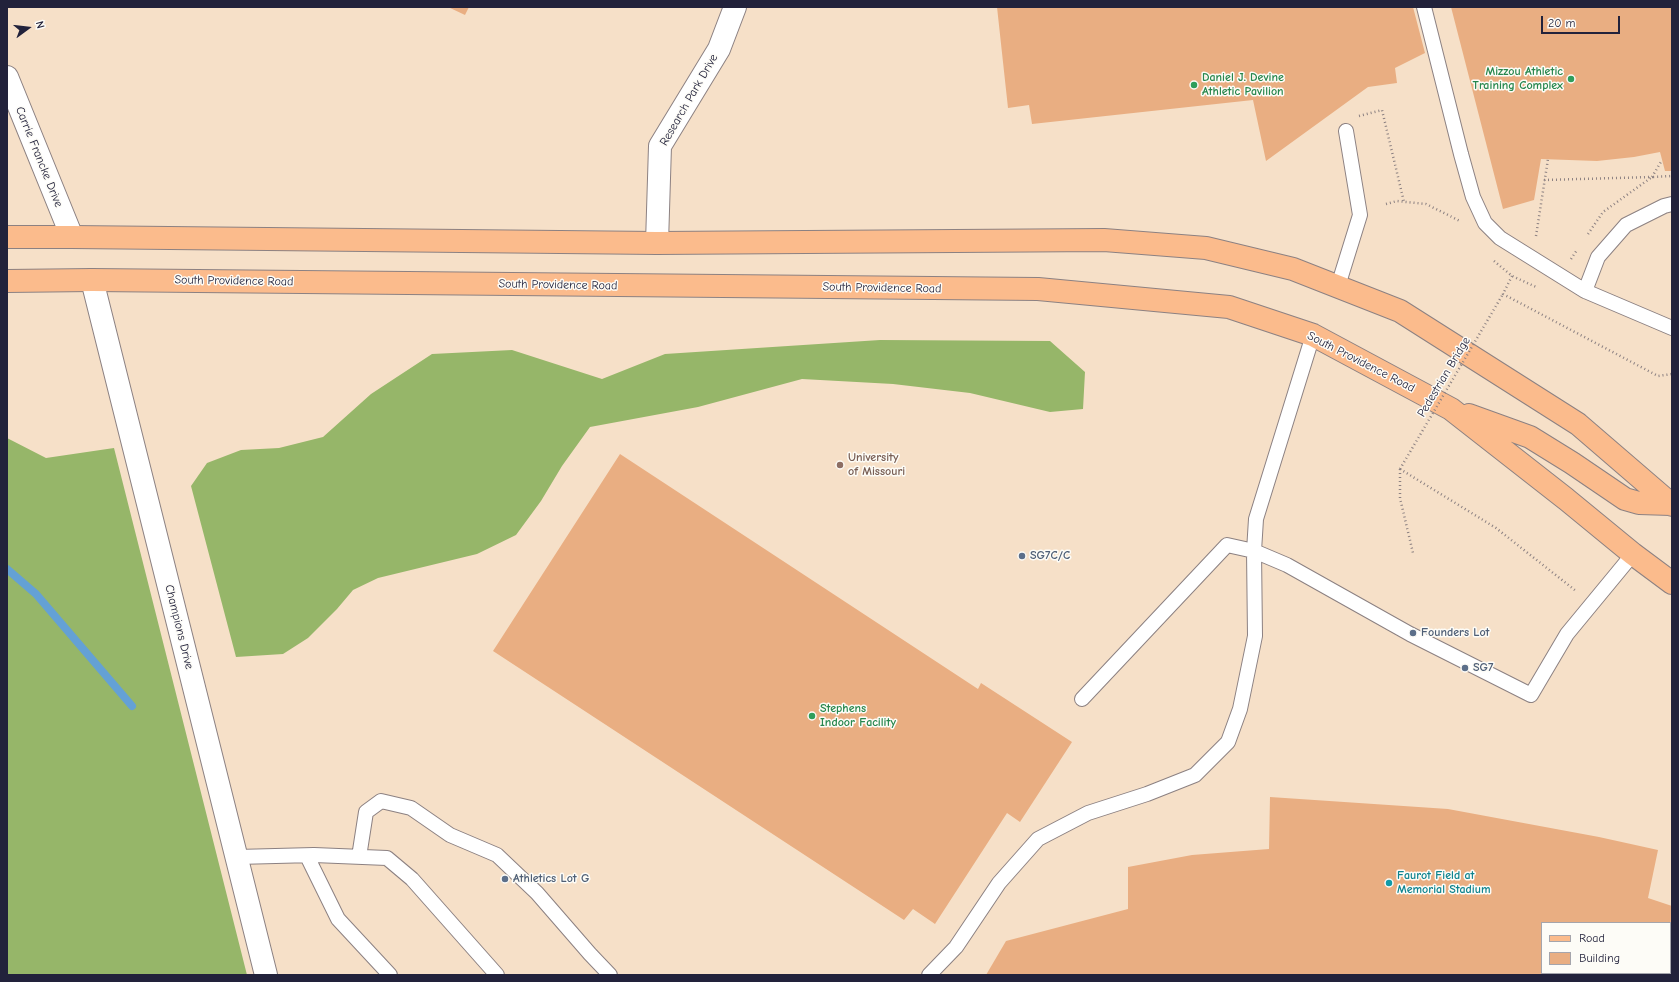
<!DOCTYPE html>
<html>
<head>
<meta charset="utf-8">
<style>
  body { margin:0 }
  #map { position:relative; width:1679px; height:982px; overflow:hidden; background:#f6e0c8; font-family:"Comic Neue",sans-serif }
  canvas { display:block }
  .frame { position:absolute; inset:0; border:8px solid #22223b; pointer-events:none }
  .legend { position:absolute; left:1541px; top:922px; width:130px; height:52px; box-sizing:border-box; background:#fdfcf7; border:1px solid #a5a5ac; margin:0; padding:5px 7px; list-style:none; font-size:12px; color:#22223b }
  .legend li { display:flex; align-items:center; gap:8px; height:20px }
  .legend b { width:20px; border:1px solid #a5a5ac }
  .north { position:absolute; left:8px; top:8px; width:40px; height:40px; -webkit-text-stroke:3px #fdfcf7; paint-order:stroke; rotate:75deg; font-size:11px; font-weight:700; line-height:16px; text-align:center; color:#22223b }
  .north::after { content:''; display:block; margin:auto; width:14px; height:18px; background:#22223b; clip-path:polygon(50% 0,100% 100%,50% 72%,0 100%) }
  .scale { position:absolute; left:1541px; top:16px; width:79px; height:18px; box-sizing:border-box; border:2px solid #22223b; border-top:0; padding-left:5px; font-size:12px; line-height:14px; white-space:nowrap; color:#22223b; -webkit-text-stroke:3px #fdfcf7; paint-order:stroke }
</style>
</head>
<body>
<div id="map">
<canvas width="1679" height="982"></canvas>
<div class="frame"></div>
<ul class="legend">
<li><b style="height:5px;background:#fbbb8c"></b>Road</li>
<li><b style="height:11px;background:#e9ae82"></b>Building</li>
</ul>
<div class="north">N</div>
<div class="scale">20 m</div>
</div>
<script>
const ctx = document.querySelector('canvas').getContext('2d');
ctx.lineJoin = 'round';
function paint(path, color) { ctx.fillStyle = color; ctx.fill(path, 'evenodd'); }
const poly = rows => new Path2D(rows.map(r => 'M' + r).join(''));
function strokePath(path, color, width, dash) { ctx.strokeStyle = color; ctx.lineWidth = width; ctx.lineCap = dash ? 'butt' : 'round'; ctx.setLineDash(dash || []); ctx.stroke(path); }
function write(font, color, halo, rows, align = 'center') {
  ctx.font = font + ' "Comic Neue",sans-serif'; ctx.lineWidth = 3; ctx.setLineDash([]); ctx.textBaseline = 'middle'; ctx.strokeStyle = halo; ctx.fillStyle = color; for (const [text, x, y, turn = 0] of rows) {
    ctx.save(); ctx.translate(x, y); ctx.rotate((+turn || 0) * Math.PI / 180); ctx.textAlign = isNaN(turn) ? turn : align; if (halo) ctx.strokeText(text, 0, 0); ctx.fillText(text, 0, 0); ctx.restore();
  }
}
const forest = poly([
  [880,340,1050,341,1085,372,1083,409,1050,412,970,393,893,384,802,379,698,407,590,427,562,466,541,501,516,535,477,554,378,578,353,590,337,609,308,638,283,654,236,657,191,486,207,463,241,450,279,448,323,437,371,394,432,354,512,350,602,379,665,354],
  [7,438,46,458,114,448,247,975,7,975]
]);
const stream = poly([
  [7,569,36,594,132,706]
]);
const building = poly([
  [448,7,469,7,465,15],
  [997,7,1413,7,1425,53,1395,68,1397,83,1368,87,1266,161,1253,100,1032,124,1029,105,1008,108],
  [1451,7,1672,7,1672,171,1665,171,1660,152,1634,157,1597,161,1541,159,1534,200,1503,209],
  [620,454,978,689,981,683,1072,742,1020,822,1007,813,935,924,913,909,904,920,493,651],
  [1270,797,1448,809,1599,837,1658,850,1648,898,1672,906,1672,975,986,975,1006,941,1128,909,1128,867,1192,855,1269,849],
  [1542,923,1670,923,1670,973,1542,973]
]);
const path = poly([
  [1359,116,1382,110,1404,202],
  [1544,180,1652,177,1662,160],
  [1386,204,1397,201,1426,204,1460,221],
  [1588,234,1603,212,1652,177,1672,176],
  [1536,236,1548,159],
  [1571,259,1577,250],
  [1494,261,1512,276,1536,287],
  [1512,276,1503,294,1658,376,1672,374],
  [1400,469,1496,528,1576,591],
  [1400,469,1400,498,1413,553]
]);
const service = poly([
  [1424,7,1461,154,1473,197,1485,223,1500,238,1585,291,1598,257,1626,225,1664,206,1672,204],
  [1338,286,1360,215,1346,131],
  [1585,291,1672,328],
  [1082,699,1227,545,1254,551,1256,519,1313,335],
  [307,856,338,919,390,975],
  [237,857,314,855,387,858,412,879,497,975],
  [359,857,366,812,381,801,411,808,450,835,497,855,537,893,590,954,610,975],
  [929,975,956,947,999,883,1038,839,1088,813,1147,794,1195,775,1228,742,1240,709,1255,636,1254,551,1287,565,1410,634,1531,695,1567,634,1633,554]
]);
const minor = poly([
  [7,77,72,237],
  [657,243,660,146,719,49,735,7],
  [92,280,266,975]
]);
const primary = poly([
  [7,237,72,237,657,243,1104,240,1206,248,1293,269,1400,311,1578,424,1672,505],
  [7,281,92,280,1038,289,1229,307,1313,335,1451,409,1566,499,1633,554,1672,583],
  [1469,415,1530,437,1572,463,1625,499,1639,503,1671,504]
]);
const pathBridge = poly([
  [1400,469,1503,294]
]);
const markers = [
  [1571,79,4,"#2e9e5b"],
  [1194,85,4,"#2e9e5b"],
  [840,465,4,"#8d6e63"],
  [1022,556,4,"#5c6f8a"],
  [1413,633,4,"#5c6f8a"],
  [1465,668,4,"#5c6f8a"],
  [812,716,4,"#2e9e5b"],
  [505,879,4,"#5c6f8a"],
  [1389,883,4,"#0f9aa8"]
];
const leisureNames = [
  ["Mizzou Athletic",1563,72,"right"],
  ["Training Complex",1563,86,"right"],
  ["Daniel J. Devine",1202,78],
  ["Athletic Pavilion",1202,92],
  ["Stephens",820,709],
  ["Indoor Facility",820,723]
];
const streetNames = [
  ["Research Park Drive",689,100,-60],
  ["Carrie Francke Drive",39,157,68],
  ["South Providence Road",234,281,1],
  ["South Providence Road",558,285,1],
  ["South Providence Road",882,288,1],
  ["South Providence Road",1361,362,27],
  ["Pedestrian Bridge",1444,377,-59],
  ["Champions Drive",179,627,76]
];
const educationNames = [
  ["University",848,458],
  ["of Missouri",848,472]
];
const serviceNames = [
  ["SG7C/C",1030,556],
  ["Founders Lot",1421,633],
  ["SG7",1473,668],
  ["Athletics Lot G",513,879]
];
const cultureNames = [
  ["Faurot Field at",1397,876],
  ["Memorial Stadium",1397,890]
];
paint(forest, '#96b669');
strokePath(stream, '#64a1d5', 8);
paint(building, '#e9ae82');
strokePath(service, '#8c8182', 16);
strokePath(minor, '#8c8182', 24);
strokePath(primary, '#8c8182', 24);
strokePath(path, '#8c8182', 2.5, [1, 3]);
strokePath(service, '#fff', 14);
strokePath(minor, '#fff', 22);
strokePath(primary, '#fbbb8c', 22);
strokePath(pathBridge, '#8c8182', 2.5, [1, 3]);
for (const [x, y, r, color] of markers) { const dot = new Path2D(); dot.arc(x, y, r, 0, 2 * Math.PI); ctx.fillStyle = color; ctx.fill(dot); strokePath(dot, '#fdfcf7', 1.5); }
write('bold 12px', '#27864d', '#fdfcf7', leisureNames, 'left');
write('12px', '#22223b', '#fdfcf7', streetNames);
write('bold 12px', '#785e54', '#fdfcf7', educationNames, 'left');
write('bold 12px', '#4e5e75', '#fdfcf7', serviceNames, 'left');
write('bold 12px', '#0d838f', '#fdfcf7', cultureNames, 'left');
</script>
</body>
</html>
